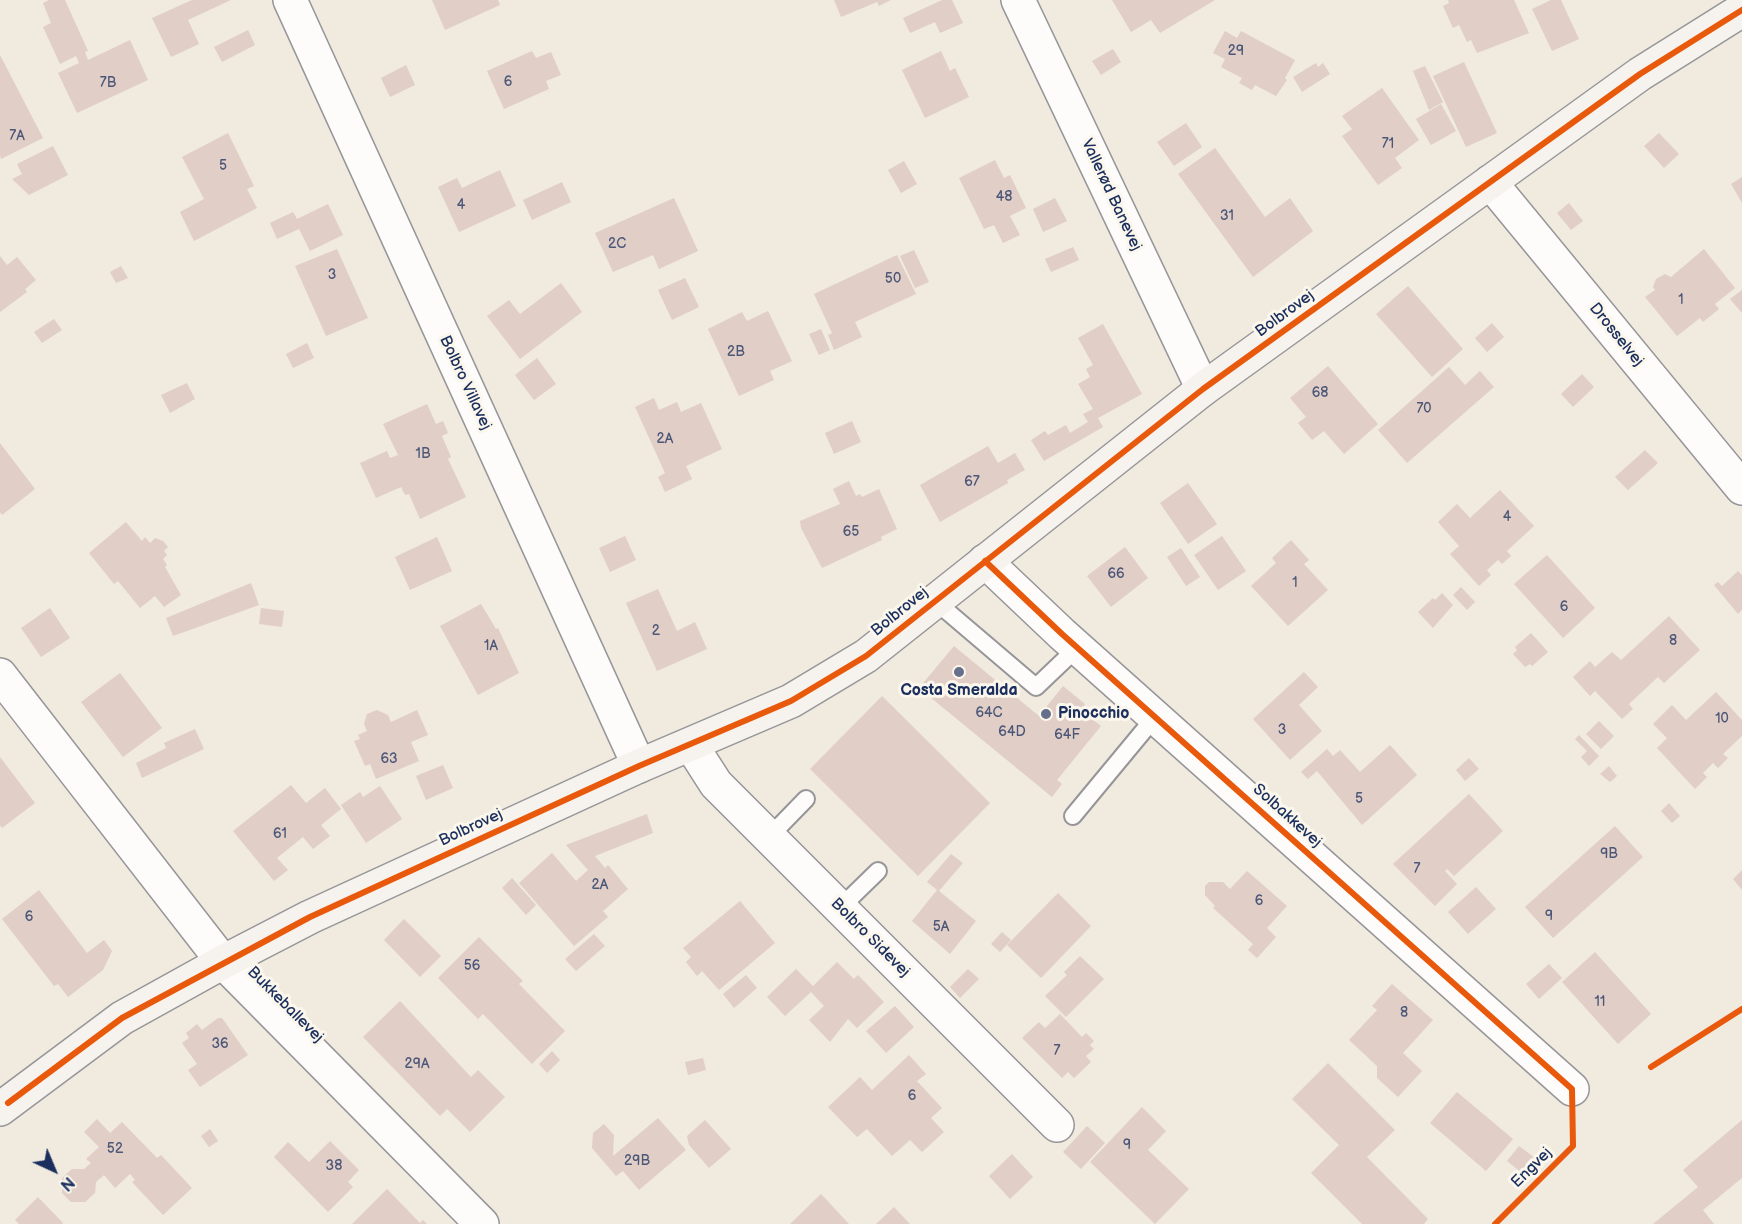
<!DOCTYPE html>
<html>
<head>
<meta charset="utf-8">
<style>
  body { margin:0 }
  #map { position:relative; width:1742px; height:1224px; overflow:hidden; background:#f0eadf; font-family:"Balsamiq Sans",sans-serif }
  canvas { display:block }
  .north { position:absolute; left:24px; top:1140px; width:60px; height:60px; -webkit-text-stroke:4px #fbf7ec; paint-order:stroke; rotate:136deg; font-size:16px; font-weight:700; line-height:24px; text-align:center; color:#1b2f5e }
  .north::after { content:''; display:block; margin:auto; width:21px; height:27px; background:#1b2f5e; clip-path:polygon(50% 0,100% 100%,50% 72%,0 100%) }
</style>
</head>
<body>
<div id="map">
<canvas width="1742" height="1224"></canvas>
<div class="north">N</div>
</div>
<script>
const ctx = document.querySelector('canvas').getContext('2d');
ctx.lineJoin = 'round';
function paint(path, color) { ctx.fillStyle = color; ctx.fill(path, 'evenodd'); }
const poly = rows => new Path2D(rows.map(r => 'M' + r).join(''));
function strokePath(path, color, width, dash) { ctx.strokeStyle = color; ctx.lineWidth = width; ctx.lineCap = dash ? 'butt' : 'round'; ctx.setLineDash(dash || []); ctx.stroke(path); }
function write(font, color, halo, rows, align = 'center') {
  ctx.font = font + ' "Balsamiq Sans",sans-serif'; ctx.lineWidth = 6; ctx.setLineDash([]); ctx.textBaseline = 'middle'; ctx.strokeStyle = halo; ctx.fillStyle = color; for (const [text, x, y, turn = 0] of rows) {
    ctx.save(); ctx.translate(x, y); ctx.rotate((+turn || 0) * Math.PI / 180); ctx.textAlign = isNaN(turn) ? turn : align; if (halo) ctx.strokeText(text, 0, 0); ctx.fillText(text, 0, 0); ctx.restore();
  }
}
const building = poly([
  [49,0,65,0,88,51,85,52,88,60,130,40,148,80,77,113,58,73,79,63,76,56,60,64,43,27,51,23,43,3],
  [192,0,231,0,188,20,199,44,171,57,152,18],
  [432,0,498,0,500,5,445,30],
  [834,0,891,0,879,6,877,2,841,17],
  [942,0,952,0,963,23,940,33,935,22,910,33,903,18],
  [1112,0,1215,0,1160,33,1151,20,1131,32],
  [1448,0,1514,0,1529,33,1477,53,1471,40,1467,42,1459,25,1453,28,1443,6,1449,3],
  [1551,0,1561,0,1579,39,1552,51,1532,9],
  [248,30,255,45,222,62,214,47],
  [1225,31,1237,38,1241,31,1295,60,1285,78,1287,80,1276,96,1255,85,1252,90,1239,83,1242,78,1221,67,1225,59,1213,53],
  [1113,49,1121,62,1101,75,1092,61],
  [532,51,536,58,551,52,561,75,546,81,549,89,504,109,487,71],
  [941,51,950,71,955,68,969,97,925,118,902,70],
  [0,55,43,138,1,159,0,156],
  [1464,62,1497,133,1466,147,1433,76],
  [1316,63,1318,67,1323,63,1330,74,1302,92,1293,77],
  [406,65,415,85,390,97,381,78],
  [1425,66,1443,102,1429,110,1413,71],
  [1382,88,1419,140,1395,158,1402,168,1378,185,1342,136,1352,129,1342,116],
  [1441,104,1456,131,1431,145,1416,119],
  [1186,123,1202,147,1174,166,1157,142],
  [228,133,254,186,247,189,257,208,194,241,180,212,204,199,182,157],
  [1659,133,1679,154,1664,168,1644,146],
  [53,146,68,175,29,195,12,179,22,174,17,164],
  [1215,148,1265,217,1290,198,1313,231,1253,277,1178,174],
  [995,160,1004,178,1010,175,1026,208,1010,216,1020,235,1003,243,994,225,984,229,959,178],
  [904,161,917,184,901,193,888,170],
  [500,170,516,206,459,232,438,187,457,178,462,188],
  [1742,177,1742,203,1731,184],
  [562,182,571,202,532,220,523,200],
  [674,198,698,251,659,269,653,255,613,272,595,233],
  [1055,198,1067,221,1043,232,1033,209],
  [1569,203,1583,221,1571,230,1557,213],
  [328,204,343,235,310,251,299,229,277,239,270,223,293,212,297,219],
  [1073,247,1079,260,1051,272,1045,259],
  [337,249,368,318,326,336,295,266],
  [1704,249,1735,288,1715,304,1719,309,1703,322,1700,318,1677,336,1645,297,1655,290,1653,287,1656,279,1665,274,1671,277],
  [914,250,929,282,915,288,900,256],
  [897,255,916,294,855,322,862,337,834,350,828,335,832,333,814,294],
  [0,256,7,265,17,257,36,280,25,289,27,292,0,312],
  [121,266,128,278,116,283,110,272],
  [685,278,699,307,672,320,658,290],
  [561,283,582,312,520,359,487,316,509,300,520,314],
  [1408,286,1463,349,1432,377,1376,314],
  [1742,290,1742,313,1730,299],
  [768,311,792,361,770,371,774,380,739,396,708,329,742,312,747,321],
  [54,319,62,330,42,343,34,332],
  [1492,323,1504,337,1487,352,1475,338],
  [1103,324,1142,394,1098,418,1103,427,1044,461,1031,440,1045,431,1048,435,1066,425,1070,433,1088,422,1083,414,1093,409,1078,384,1090,377,1086,369,1093,365,1078,338],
  [821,329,830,350,819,355,809,334],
  [307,343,314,358,293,368,286,354],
  [537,358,556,384,534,400,515,375],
  [1328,366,1378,424,1344,454,1324,431,1312,440,1298,423,1306,417,1290,398],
  [1449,367,1465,385,1480,371,1494,387,1407,463,1378,430],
  [1582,374,1594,387,1573,407,1561,394],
  [187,383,195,399,170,413,161,395],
  [654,398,659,410,677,402,681,412,701,403,722,449,686,466,692,479,665,492,658,477,665,473,635,407],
  [427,404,436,424,443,421,448,433,442,436,451,457,448,459,466,497,420,519,409,494,405,495,401,487,376,498,360,463,387,451,390,458,398,455,383,424],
  [852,421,861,442,834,454,825,433],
  [0,443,35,489,2,515,0,512],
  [988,446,998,463,1015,453,1025,470,1007,480,1008,483,940,522,920,485],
  [1645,450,1658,463,1628,490,1615,477],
  [849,481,856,496,860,494,862,497,879,489,897,529,881,537,882,540,822,568,801,528,800,521,840,504,833,489],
  [1188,483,1217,524,1188,544,1160,503],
  [1500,490,1534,526,1507,551,1511,556,1502,564,1498,560,1487,570,1491,575,1479,586,1450,554,1459,546,1438,522,1457,504,1470,518],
  [126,522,142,541,145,537,150,543,155,538,163,541,168,547,164,551,167,555,163,559,167,565,165,567,181,595,164,607,155,596,140,608,118,581,114,584,89,553],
  [625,536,636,560,610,572,599,548],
  [1222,536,1246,571,1218,590,1194,555],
  [437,537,452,571,410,590,395,557],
  [1291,540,1309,560,1304,564,1328,590,1288,626,1251,586,1276,563,1272,558],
  [1125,547,1148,578,1111,607,1087,576],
  [1181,548,1200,577,1186,586,1167,557],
  [1547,555,1595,608,1563,638,1514,584],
  [1738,571,1742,575,1742,610,1738,614,1714,585,1718,582,1722,586],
  [251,583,259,605,173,636,166,618],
  [1461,587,1475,602,1467,610,1453,595],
  [658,589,677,631,695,622,707,649,657,671,626,603],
  [1442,593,1453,605,1433,628,1418,612,1433,598,1435,600],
  [481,604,496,629,498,628,519,673,478,695,440,626],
  [50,608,70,638,41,657,21,628],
  [261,608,284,611,282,627,259,624],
  [1669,616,1700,650,1664,683,1658,677,1629,704,1633,709,1622,719,1595,691,1590,696,1573,677,1590,661,1595,667,1612,652,1621,660],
  [1531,633,1548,652,1532,666,1530,664,1525,667,1513,654,1517,650,1515,647],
  [954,646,1039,716,1063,686,1085,704,1081,710,1101,726,1057,780,1062,784,1052,797,919,688],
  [1304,672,1318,687,1299,705,1322,731,1290,760,1253,719],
  [120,673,162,728,123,757,81,702],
  [1716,692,1742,720,1742,736,1723,754,1728,758,1718,768,1713,763,1703,773,1707,777,1695,789,1657,748,1667,738,1653,724,1672,705,1686,720],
  [882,696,990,803,918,876,810,769],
  [377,710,388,715,391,722,417,710,428,735,411,742,419,761,376,779,370,764,365,766,354,741,360,739,358,735,367,731,364,724,367,714],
  [1599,721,1614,736,1601,749,1586,734],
  [195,729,204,749,142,778,136,763,166,748,164,743],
  [1579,735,1599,756,1589,766,1581,757,1587,751,1575,739],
  [1390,745,1417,775,1362,825,1317,771,1308,779,1301,772,1327,749,1333,756,1340,750,1360,772],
  [0,757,35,803,2,828,0,825],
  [1469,758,1479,769,1465,781,1456,770],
  [443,765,453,788,426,800,416,776],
  [1609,766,1617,776,1610,782,1600,774],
  [291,785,306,803,325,788,341,809,321,825,330,836,313,849,303,837,277,858,288,870,274,881,233,831],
  [380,786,402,819,366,843,341,805,360,792,363,797],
  [1469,794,1503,831,1454,876,1447,869,1445,871,1457,884,1435,906,1393,864],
  [1669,803,1680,816,1672,823,1661,811],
  [647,814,653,833,595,856,605,868,608,865,628,889,603,911,608,917,574,946,519,883,552,853,576,881,588,870,566,845],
  [1615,826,1643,857,1553,938,1525,907],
  [951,854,963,863,939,891,976,921,950,954,912,921,937,890,927,882],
  [1742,870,1742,890,1733,879],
  [1247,871,1287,906,1267,928,1276,937,1257,958,1248,950,1253,944,1213,908,1215,906,1205,895,1205,886,1209,882,1223,882,1230,889],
  [512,878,536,905,526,915,502,888],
  [1476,887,1496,909,1468,934,1448,912],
  [39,890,87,953,104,940,112,951,103,970,68,997,58,984,54,986,2,919],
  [1058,893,1091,926,1041,978,1007,945],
  [740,901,775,943,719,990,702,971,697,976,686,962,691,957,683,948],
  [404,919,441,956,420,977,384,940],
  [1002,932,1011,940,1000,952,991,944],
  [594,934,605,946,576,971,565,959],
  [479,937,523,981,519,984,565,1031,532,1064,483,1014,478,1019,438,978],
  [1595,952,1651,1014,1618,1044,1562,982],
  [1080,956,1104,979,1066,1017,1045,996,1067,975,1064,972],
  [837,962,854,979,858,975,884,1002,857,1028,848,1019,830,1042,809,1020,824,1006,811,992,785,1016,767,997,796,969,813,986],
  [1549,964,1562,978,1539,999,1526,984],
  [968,969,979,979,960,998,950,987],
  [746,975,757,988,734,1008,723,994],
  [1392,984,1433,1020,1403,1053,1422,1071,1398,1097,1377,1078,1377,1066,1349,1040,1377,1010,1372,1006],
  [400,1001,471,1077,478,1070,505,1097,470,1132,447,1109,440,1116,363,1037],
  [895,1006,914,1027,886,1053,866,1031],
  [1060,1014,1082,1037,1086,1033,1094,1041,1090,1045,1094,1049,1086,1056,1091,1062,1074,1078,1068,1072,1062,1078,1022,1038,1039,1022,1045,1028],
  [218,1018,222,1018,248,1055,200,1087,188,1070,197,1064,182,1043,189,1038,186,1033,197,1024,202,1030],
  [552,1051,560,1060,547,1073,539,1064],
  [909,1055,926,1074,917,1081,942,1108,931,1118,944,1132,922,1152,910,1140,892,1156,867,1129,857,1137,828,1107,860,1077,872,1090],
  [703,1058,706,1070,688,1075,685,1062],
  [1328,1063,1395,1130,1367,1157,1428,1219,1424,1224,1362,1224,1311,1173,1339,1145,1292,1099],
  [1457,1092,1513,1139,1486,1171,1430,1123],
  [1142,1107,1166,1131,1148,1150,1189,1189,1155,1224,1090,1162],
  [658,1118,686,1150,639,1190,623,1171,616,1176,592,1148,593,1133,604,1124,614,1135,613,1156],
  [97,1119,110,1133,122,1122,157,1158,161,1155,192,1188,163,1215,132,1182,135,1180,130,1174,115,1188,104,1175,96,1182,95,1193,85,1202,71,1202,62,1193,62,1178,72,1169,84,1169,91,1163,86,1159,99,1147,84,1132],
  [705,1120,731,1149,709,1168,689,1145,687,1136],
  [1742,1120,1742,1178,1703,1210,1714,1224,1653,1224,1698,1187,1683,1170],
  [1087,1126,1105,1143,1081,1169,1063,1152],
  [210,1129,218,1141,209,1147,201,1136],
  [330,1141,359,1170,348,1182,353,1187,328,1212,274,1157,288,1142,309,1162],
  [1519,1146,1539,1161,1527,1177,1507,1161],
  [1012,1154,1033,1177,1010,1199,989,1176],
  [387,1189,420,1223,423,1220,427,1224,352,1224],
  [821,1194,849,1224,790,1224],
  [38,1197,63,1223,62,1224,19,1224,15,1220],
  [894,1207,910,1224,876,1224]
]);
const lane = poly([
  [935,601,1036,687,1078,647],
  [1073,816,1155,717],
  [769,837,806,799],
  [840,908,878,871]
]);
const street = poly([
  [290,0,639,766],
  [1018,0,1203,389],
  [1490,182,1742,488],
  [985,561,1062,634,1572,1089],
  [0,675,223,962,482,1224],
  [691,745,716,784,1057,1125]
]);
const secondary = poly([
  [0,1109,122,1018,223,962,310,917,639,766,791,701,866,656,1203,389,1640,74,1742,10]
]);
const cycleway = poly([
  [985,561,1062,634,1572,1089,1573,1146,1495,1224],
  [1651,1067,1742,1009],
  [8,1103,122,1018,310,917,639,766,791,701,866,656,1203,389,1640,74,1742,10]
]);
const markers = [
  [959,672,6,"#66708b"],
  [1046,714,6,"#66708b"]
];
const numberNames = [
  ["29",1236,51],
  ["6",508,82],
  ["7B",108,83],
  ["7A",17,136],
  ["71",1388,144],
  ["5",223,166],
  ["48",1004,197],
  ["4",461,205],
  ["31",1227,216],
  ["2C",617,244],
  ["3",332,275],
  ["50",893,279],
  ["1",1681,300],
  ["2B",736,352],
  ["68",1320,393],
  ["70",1424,409],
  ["2A",665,439],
  ["1B",423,454],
  ["67",972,482],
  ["4",1507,517],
  ["65",851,532],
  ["66",1116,574],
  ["1",1295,583],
  ["6",1564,607],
  ["2",656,631],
  ["8",1673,641],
  ["1A",491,646],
  ["64C",989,713],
  ["10",1722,719],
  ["3",1282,730],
  ["64D",1012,732],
  ["64F",1067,735],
  ["63",389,759],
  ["5",1359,799],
  ["61",280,834],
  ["9B",1609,854],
  ["7",1417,869],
  ["2A",600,885],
  ["6",1259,901],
  ["9",1549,916],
  ["6",29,917],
  ["5A",941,927],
  ["56",472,966],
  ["11",1600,1002],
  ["8",1404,1013],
  ["36",220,1044],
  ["7",1057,1051],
  ["29A",417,1064],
  ["6",912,1096],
  ["9",1127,1145],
  ["52",115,1149],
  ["29B",637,1161],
  ["38",334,1166]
];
const streetNames = [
  ["Vallerød Banevej",1111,195,65],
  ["Bolbrovej",1285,314,-36],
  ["Drosselvej",1616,335,51],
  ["Bolbro Villavej",465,383,65],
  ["Bolbrovej",900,612,-39],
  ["Solbakkevej",1287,816,42],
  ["Bolbrovej",471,828,-25],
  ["Bolbro Sidevej",870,938,45],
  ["Bukkeballevej",285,1005,45],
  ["Engvej",1532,1168,-45]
];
const poiNames = [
  ["Costa Smeralda",959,691],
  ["Pinocchio",1058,714,"left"]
];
paint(building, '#e0cec7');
strokePath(lane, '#969699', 20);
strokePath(street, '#969699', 36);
strokePath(secondary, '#969699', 36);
strokePath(lane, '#fdfcfa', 16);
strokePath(street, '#fdfcfa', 33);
strokePath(secondary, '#f6f2ed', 33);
strokePath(cycleway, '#e8590c', 6);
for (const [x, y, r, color] of markers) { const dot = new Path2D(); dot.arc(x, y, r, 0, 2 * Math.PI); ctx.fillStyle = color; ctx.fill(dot); strokePath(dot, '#fbf7ec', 2); }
write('14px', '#4c5778', null, numberNames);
write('16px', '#1b2f5e', '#fbf7ec', streetNames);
write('bold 16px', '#1b2f5e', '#fbf7ec', poiNames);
</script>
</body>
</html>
